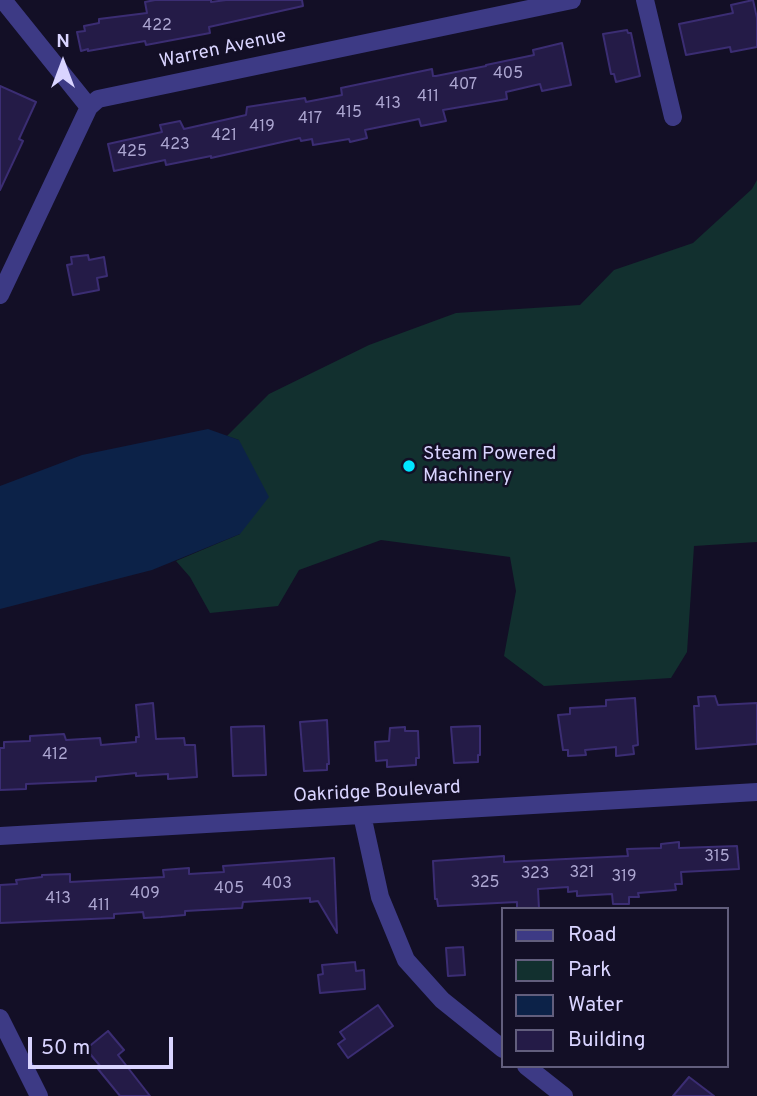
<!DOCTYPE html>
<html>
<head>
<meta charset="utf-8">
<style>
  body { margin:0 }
  #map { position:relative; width:757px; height:1096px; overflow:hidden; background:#130f26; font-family:Overpass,sans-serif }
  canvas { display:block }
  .legend { position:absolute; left:501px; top:907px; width:228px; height:161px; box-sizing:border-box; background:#130f26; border:2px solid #625e7d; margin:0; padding:9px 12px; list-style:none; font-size:21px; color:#d9d4ff }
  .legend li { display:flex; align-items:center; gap:14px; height:35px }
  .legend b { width:35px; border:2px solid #625e7d }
  .north { position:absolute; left:28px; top:28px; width:70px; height:70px; -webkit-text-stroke:5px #130f26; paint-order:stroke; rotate:0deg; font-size:19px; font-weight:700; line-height:28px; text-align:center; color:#d9d4ff }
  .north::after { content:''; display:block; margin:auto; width:24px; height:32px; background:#d9d4ff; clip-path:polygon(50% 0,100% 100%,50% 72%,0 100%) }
  .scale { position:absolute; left:28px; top:1037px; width:145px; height:32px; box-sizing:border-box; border:4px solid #d9d4ff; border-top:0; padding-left:9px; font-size:21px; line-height:24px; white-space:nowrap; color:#d9d4ff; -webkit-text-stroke:5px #130f26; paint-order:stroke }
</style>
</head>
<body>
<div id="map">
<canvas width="757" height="1096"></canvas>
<ul class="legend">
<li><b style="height:9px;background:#3d3a85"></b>Road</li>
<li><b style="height:19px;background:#12302f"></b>Park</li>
<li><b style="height:19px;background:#0c2248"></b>Water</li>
<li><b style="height:19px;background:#241b47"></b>Building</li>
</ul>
<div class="north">N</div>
<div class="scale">50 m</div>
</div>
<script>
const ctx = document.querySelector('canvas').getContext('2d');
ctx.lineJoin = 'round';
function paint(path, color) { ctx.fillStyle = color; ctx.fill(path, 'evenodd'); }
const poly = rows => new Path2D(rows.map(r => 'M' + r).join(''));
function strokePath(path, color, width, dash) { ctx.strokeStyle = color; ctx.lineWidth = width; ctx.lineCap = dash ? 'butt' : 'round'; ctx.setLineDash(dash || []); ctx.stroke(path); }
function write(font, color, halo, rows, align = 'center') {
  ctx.font = font + ' Overpass,sans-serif'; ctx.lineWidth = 5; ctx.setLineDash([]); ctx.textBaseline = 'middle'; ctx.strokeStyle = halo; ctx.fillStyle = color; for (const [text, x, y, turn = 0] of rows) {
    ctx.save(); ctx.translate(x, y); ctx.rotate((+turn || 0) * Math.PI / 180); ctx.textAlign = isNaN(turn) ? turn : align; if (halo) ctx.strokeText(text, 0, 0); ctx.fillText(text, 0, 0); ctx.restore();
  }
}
const green = poly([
  [757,180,757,542,694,546,687,652,671,678,544,686,504,656,516,591,510,557,381,540,299,570,278,606,210,613,190,577,176,561,240,534,239,440,227,436,269,394,369,345,456,313,580,305,614,270,693,243,752,189]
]);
const water = poly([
  [208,429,239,440,269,497,240,534,152,570,0,609,0,486,82,455]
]);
const building = poly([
  [155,0,211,0,211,2,226,0,302,0,303,6,209,27,210,33,146,45,145,41,88,51,88,49,81,51,77,32,85,31,84,26,99,23,99,19,147,13,145,2,155,0],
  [753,0,757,18,757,47,731,52,730,47,686,55,679,24,733,13,731,5,753,0],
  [627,30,628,33,631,33,640,76,616,82,614,74,611,74,603,34,627,30],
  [562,43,571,85,542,91,540,84,506,92,507,99,443,110,446,121,421,126,419,119,365,130,367,138,350,142,349,139,313,145,312,139,301,141,300,138,211,158,211,156,166,165,165,160,114,171,108,144,162,132,160,125,180,121,184,129,246,115,247,107,305,98,306,102,342,95,341,88,432,69,433,76,436,76,486,66,486,65,534,55,533,50,562,43],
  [0,86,36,102,19,139,23,141,0,190,0,86],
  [88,255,89,260,104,257,107,276,97,278,99,290,73,295,67,265,72,264,71,257,88,255],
  [715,696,718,705,757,703,757,744,696,749,694,706,699,706,698,697,715,696],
  [635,698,638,745,633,746,634,754,616,756,616,747,585,750,586,755,568,756,568,750,563,750,558,715,570,714,570,708,606,706,606,700,635,698],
  [153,703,156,739,184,738,185,745,195,745,197,777,168,779,168,774,136,776,136,773,96,777,96,781,26,784,26,789,0,790,0,748,4,748,4,742,30,741,30,736,64,734,66,740,100,738,101,745,136,742,136,737,139,737,136,705,153,703],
  [327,720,329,764,327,764,327,770,304,771,300,722,327,720],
  [264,726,266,775,233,776,231,727,264,726],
  [480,726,480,755,478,755,478,762,454,763,451,727,480,726],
  [405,727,405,731,418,731,419,758,416,758,416,765,387,767,387,760,376,761,375,742,389,741,390,728,405,727],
  [679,842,679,848,737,846,739,869,681,872,682,884,675,884,676,890,638,893,639,897,629,897,629,904,613,904,612,894,577,896,577,891,568,892,568,887,538,889,539,909,517,909,517,902,438,906,437,899,435,899,433,861,504,856,504,862,628,856,627,849,661,848,661,844,679,842],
  [334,858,337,933,318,901,310,902,310,898,243,902,242,908,185,911,185,915,161,917,144,918,143,912,114,914,114,918,0,923,0,885,17,884,16,880,42,877,42,875,70,874,70,882,164,877,163,870,189,868,189,874,224,872,223,866,334,858],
  [463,947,465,975,448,976,446,948,463,947],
  [355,962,356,971,364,970,365,989,320,993,318,975,323,974,322,965,355,962],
  [378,1005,393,1026,348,1058,338,1044,345,1039,340,1032,378,1005],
  [108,1031,124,1050,118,1055,150,1096,120,1096,98,1069,101,1067,86,1049,108,1031],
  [689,1077,714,1096,673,1096,689,1077]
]);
const minor = poly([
  [3,0,89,107],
  [645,0,673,117],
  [0,295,89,107,98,99,572,0],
  [362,815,380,897,406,960,442,1000,503,1049],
  [0,836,757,792],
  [0,1018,39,1096],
  [526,1066,564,1096]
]);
const markers = [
  [409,466,7,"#00e5ff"]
];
const numberNames = [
  ["422",157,27],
  ["405",508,75],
  ["407",463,86],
  ["411",428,98],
  ["413",388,105],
  ["415",349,114],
  ["417",310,120],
  ["419",262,128],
  ["421",224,137],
  ["423",175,146],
  ["425",132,153],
  ["412",55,756],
  ["315",717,858],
  ["321",582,874],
  ["323",535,875],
  ["319",624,878],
  ["325",485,884],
  ["403",277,885],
  ["405",229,890],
  ["409",145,895],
  ["413",58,900],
  ["411",99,907]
];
const streetNames = [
  ["Warren Avenue",223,50,-12],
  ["Oakridge Boulevard",377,793,-3]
];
const poiNames = [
  ["Steam Powered",423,455],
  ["Machinery",423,477]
];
paint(green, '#12302f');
paint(water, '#0c2248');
paint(building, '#241b47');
strokePath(building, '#3b2d73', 2);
strokePath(minor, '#3d3a85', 18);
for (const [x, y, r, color] of markers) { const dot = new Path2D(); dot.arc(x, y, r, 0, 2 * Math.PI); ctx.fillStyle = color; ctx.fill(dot); strokePath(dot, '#130f26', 2.5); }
write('16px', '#aca6d1', null, numberNames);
write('19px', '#d9d4ff', '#130f26', streetNames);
write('19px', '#d9d4ff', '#130f26', poiNames, 'left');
</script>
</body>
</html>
